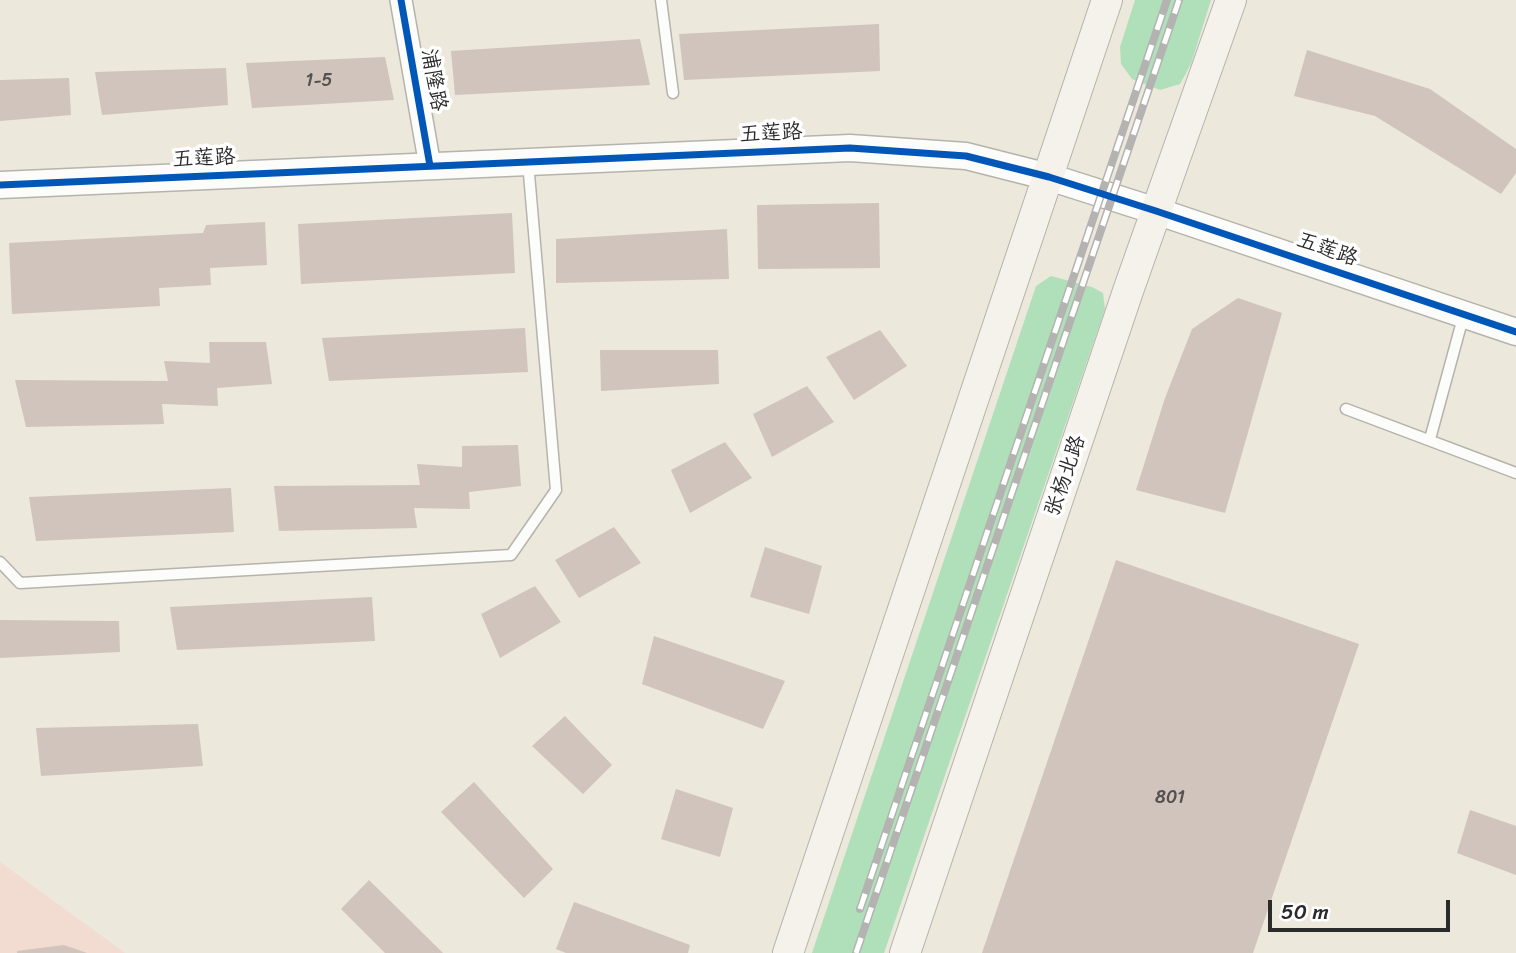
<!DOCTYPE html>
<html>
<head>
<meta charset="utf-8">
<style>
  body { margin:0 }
  #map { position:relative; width:1516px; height:953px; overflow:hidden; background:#ece8db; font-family:Sriracha,sans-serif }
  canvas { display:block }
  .scale { position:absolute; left:1268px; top:900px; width:182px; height:32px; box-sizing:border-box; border:4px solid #2b2b2b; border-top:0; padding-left:9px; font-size:21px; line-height:24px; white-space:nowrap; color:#2b2b2b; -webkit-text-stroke:5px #fff; paint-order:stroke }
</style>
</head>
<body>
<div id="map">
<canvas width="1516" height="953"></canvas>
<div class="scale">50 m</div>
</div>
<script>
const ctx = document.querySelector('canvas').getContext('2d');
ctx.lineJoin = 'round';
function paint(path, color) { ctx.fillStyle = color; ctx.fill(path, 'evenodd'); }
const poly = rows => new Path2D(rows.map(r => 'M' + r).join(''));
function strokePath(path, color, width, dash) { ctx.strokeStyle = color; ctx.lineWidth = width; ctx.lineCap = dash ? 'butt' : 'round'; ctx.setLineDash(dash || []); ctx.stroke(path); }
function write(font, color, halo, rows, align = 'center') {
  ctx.font = font + ' Sriracha,"LXGW WenKai TC",sans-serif'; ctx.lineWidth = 7; ctx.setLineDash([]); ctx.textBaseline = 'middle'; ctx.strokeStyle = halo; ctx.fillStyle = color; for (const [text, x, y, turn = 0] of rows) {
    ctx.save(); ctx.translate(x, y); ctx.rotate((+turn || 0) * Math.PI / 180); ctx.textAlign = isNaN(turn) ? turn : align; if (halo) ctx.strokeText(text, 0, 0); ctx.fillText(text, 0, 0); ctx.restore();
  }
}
const built = poly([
  [0,862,125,953,0,953]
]);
const green = poly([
  [1135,0,1211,0,1191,64,1180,84,1160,90,1132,79,1121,64,1120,47],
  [1051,276,1092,287,1103,293,1105,309,884,953,812,953,1036,286]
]);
const building = poly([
  [879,24,880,71,684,80,679,34],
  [640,39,650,85,455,95,451,51],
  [1307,50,1430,89,1516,149,1516,173,1501,194,1375,116,1294,96],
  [385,57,394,100,252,108,246,63],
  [226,68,228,105,102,115,95,72],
  [69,78,71,115,0,121,0,80],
  [879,203,880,268,758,269,757,205],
  [512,213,515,273,301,284,298,224],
  [265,222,267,265,210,268,211,285,159,288,160,306,12,314,9,243,203,233,206,225],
  [727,229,729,279,556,283,556,239],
  [1238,298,1282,313,1225,513,1136,490,1165,398,1192,329],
  [525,328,528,372,329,381,322,338],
  [880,330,907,366,854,400,826,357],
  [209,342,266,342,272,384,217,388,218,406,162,404,164,424,26,427,15,380,168,381,164,361,210,363],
  [600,350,718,350,719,384,601,391],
  [807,386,834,422,772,457,753,414],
  [725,442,752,478,690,513,671,470],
  [518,445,521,486,469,492,470,509,414,508,417,528,279,531,274,486,420,485,417,464,462,467,462,446],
  [231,488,234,532,36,541,29,497],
  [614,527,641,563,579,598,555,560],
  [765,547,822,566,809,614,750,597],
  [1116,560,1359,644,1253,953,982,953],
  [535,586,561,622,500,658,481,614],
  [372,597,375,641,177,650,170,607],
  [0,620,119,621,120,652,0,658],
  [654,636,785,681,763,729,642,684],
  [565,716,612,765,583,794,532,746],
  [198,724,203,766,41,776,36,728],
  [474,782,553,869,524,898,441,812],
  [676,789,733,808,720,857,661,839],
  [1470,810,1516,826,1516,875,1457,853],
  [369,880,443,953,385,953,341,909],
  [574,902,690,945,688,953,566,953,556,949],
  [64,945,87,953,17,953,17,951]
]);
const service = poly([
  [661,0,673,93],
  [1346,409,1516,473],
  [1430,439,1464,314],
  [0,562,20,583,511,555,556,490,528,162]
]);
const minor = poly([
  [401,0,430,166]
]);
const tertiary = poly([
  [0,185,850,148,966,156,1049,177,1156,211,1516,332]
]);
const secondary = poly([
  [788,953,1107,0],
  [905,953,1128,291,1231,0]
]);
const rail = poly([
  [860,909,1167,0],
  [856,953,1179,0]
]);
const cycleway = poly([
  [401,0,430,166],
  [0,185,850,148,966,156,1049,177,1156,211,1516,332]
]);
const numberNames = [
  ["1-5",319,81],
  ["801",1170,798]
];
const streetNames = [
  ["浦隆路",433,80,80],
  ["五莲路",771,134,-3],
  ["五莲路",204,159,-3],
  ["五莲路",1327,250,19],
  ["张杨北路",1066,476,-71]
];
paint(built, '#f2dbd0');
paint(green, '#b0e0ba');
paint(building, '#d0c4bd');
strokePath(service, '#b6b3ac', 13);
strokePath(minor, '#b6b3ac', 24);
strokePath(tertiary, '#b6b3ac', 29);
strokePath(secondary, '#b6b3ac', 32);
strokePath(service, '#fcfcfa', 10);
strokePath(minor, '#fcfcfa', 21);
strokePath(tertiary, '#fcfcfa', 26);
strokePath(secondary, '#f5f1eb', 30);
strokePath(rail, '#b4b3b1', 8);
strokePath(rail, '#fff', 5, [16]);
strokePath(cycleway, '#0057b8', 7);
write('18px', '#545150', null, numberNames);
write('21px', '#2b2b2b', '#fff', streetNames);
</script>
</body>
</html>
